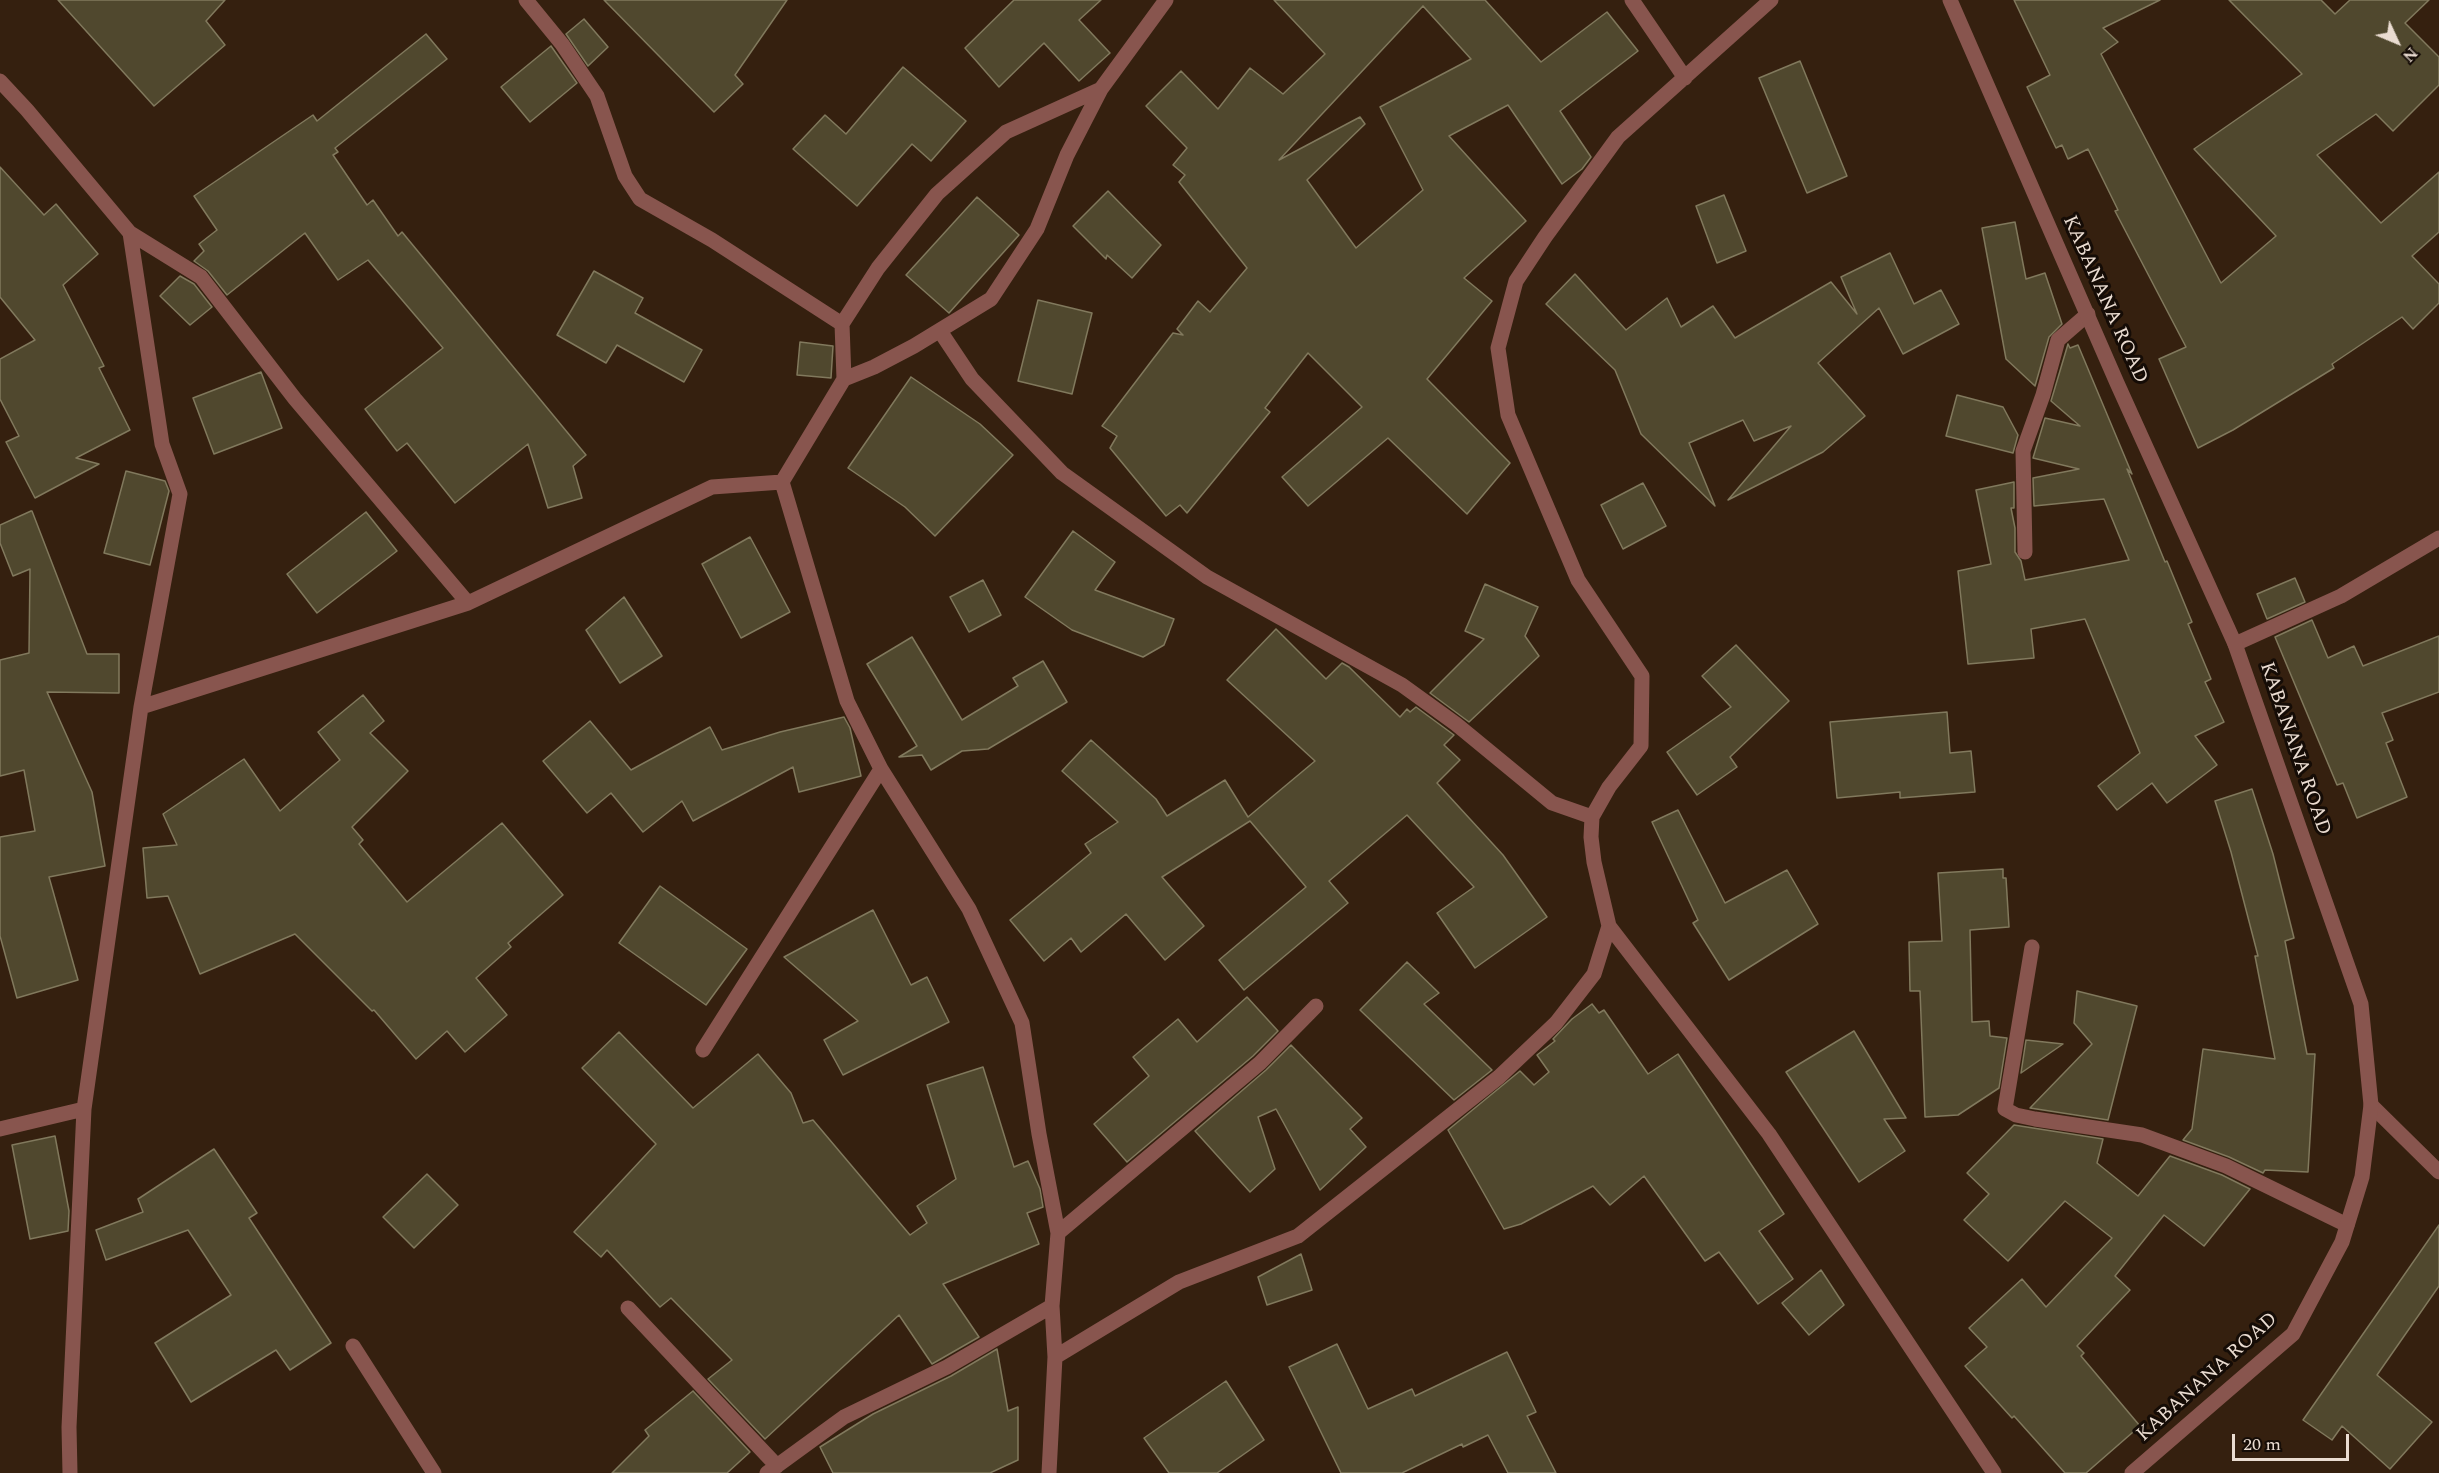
<!DOCTYPE html>
<html>
<head>
<meta charset="utf-8">
<style>
  body { margin:0 }
  #map { position:relative; width:2439px; height:1473px; overflow:hidden; background:#35200f; font-family:Spectral,serif }
  canvas { display:block }
  .north { position:absolute; left:2367px; top:12px; width:60px; height:60px; -webkit-text-stroke:4px #150c06; paint-order:stroke; rotate:134deg; font-size:16px; font-weight:700; line-height:24px; text-align:center; color:#eadcd1 }
  .north::after { content:''; display:block; margin:auto; width:21px; height:27px; background:#eadcd1; clip-path:polygon(50% 0,100% 100%,50% 72%,0 100%) }
  .scale { position:absolute; left:2232px; top:1434px; width:117px; height:27px; box-sizing:border-box; border:3px solid #eadcd1; border-top:0; padding-left:8px; font-size:18px; line-height:21px; white-space:nowrap; color:#eadcd1; -webkit-text-stroke:4px #150c06; paint-order:stroke }
</style>
</head>
<body>
<div id="map">
<canvas width="2439" height="1473"></canvas>
<div class="north">N</div>
<div class="scale">20 m</div>
</div>
<script>
const ctx = document.querySelector('canvas').getContext('2d');
ctx.lineJoin = 'round';
function paint(path, color) { ctx.fillStyle = color; ctx.fill(path, 'evenodd'); }
const poly = rows => new Path2D(rows.map(r => 'M' + r).join(''));
function strokePath(path, color, width, dash) { ctx.strokeStyle = color; ctx.lineWidth = width; ctx.lineCap = dash ? 'butt' : 'round'; ctx.setLineDash(dash || []); ctx.stroke(path); }
function write(font, color, halo, rows, align = 'center') {
  ctx.font = font + ' Spectral,serif'; ctx.lineWidth = 6; ctx.setLineDash([]); ctx.textBaseline = 'middle'; ctx.strokeStyle = halo; ctx.fillStyle = color; for (const [text, x, y, turn = 0] of rows) {
    ctx.save(); ctx.translate(x, y); ctx.rotate((+turn || 0) * Math.PI / 180); ctx.textAlign = isNaN(turn) ? turn : align; if (halo) ctx.strokeText(text, 0, 0); ctx.fillText(text, 0, 0); ctx.restore();
  }
}
const building = poly([
  [58,0,225,0,206,21,225,45,154,106,58,0],
  [604,0,787,0,735,75,743,84,714,112,604,0],
  [1014,0,1101,0,1079,20,1110,53,1079,81,1044,43,999,87,965,48,1014,0],
  [1274,0,1485,0,1541,62,1607,12,1638,51,1560,111,1591,157,1582,169,1562,184,1508,105,1449,136,1526,221,1464,278,1492,301,1427,379,1510,463,1467,514,1388,438,1308,506,1282,477,1362,407,1308,353,1265,408,1270,412,1187,513,1180,505,1166,516,1110,448,1117,436,1102,426,1153,359,1173,333,1183,335,1177,329,1198,301,1210,312,1247,268,1179,182,1185,175,1173,165,1187,148,1146,106,1181,71,1218,109,1250,68,1283,94,1325,54,1274,0],
  [1423,6,1471,59,1380,107,1423,190,1356,248,1307,180,1365,124,1360,117,1279,160,1423,6],
  [2014,0,2160,0,2103,28,2118,42,2101,54,2221,283,2276,236,2194,149,2302,74,2229,0,2321,0,2335,14,2350,0,2429,0,2405,23,2439,57,2439,85,2393,131,2376,114,2317,155,2381,223,2439,172,2439,232,2412,256,2439,284,2439,303,2413,329,2402,317,2332,364,2334,368,2233,430,2198,448,2159,359,2186,347,2115,211,2118,210,2088,149,2068,159,2062,145,2056,148,2027,87,2050,75,2014,0],
  [584,19,608,47,588,66,566,34,584,19],
  [426,34,447,59,335,148,338,152,333,155,367,205,373,200,398,236,402,232,586,455,573,466,582,498,548,508,528,444,455,503,407,443,397,451,365,409,443,348,368,260,338,280,305,233,227,295,208,271,194,261,204,251,199,244,217,230,194,196,313,115,317,121,426,34],
  [551,46,577,83,530,122,501,87,551,46],
  [1800,61,1847,176,1807,193,1759,78,1800,61],
  [903,67,966,121,931,161,912,144,857,206,793,149,825,115,846,134,903,67],
  [0,167,44,215,56,204,98,254,63,285,104,366,99,368,130,430,76,458,99,464,35,498,6,442,19,436,0,399,0,359,35,340,0,297,0,167],
  [1108,191,1161,245,1132,278,1107,255,1106,259,1073,226,1108,191],
  [1724,195,1746,251,1717,263,1696,206,1724,195],
  [977,197,1019,235,949,313,906,275,977,197],
  [2015,222,2026,279,2045,273,2062,324,2049,337,2035,386,2006,359,1982,228,2015,222],
  [1890,253,1914,304,1941,290,1959,324,1903,354,1879,308,1818,363,1865,416,1823,452,1728,500,1791,426,1754,441,1743,420,1689,443,1715,506,1641,434,1615,370,1546,304,1575,274,1626,330,1667,298,1681,327,1713,306,1735,338,1831,282,1857,314,1841,277,1890,253],
  [594,271,643,298,635,313,702,350,684,382,617,345,606,363,557,335,594,271],
  [180,276,194,284,212,307,190,325,160,296,180,276],
  [1038,300,1092,313,1072,394,1018,381,1038,300],
  [800,342,833,346,831,378,797,375,800,342],
  [2068,344,2070,348,2078,345,2132,474,2127,469,2165,562,2167,561,2192,622,2188,624,2211,679,2205,682,2224,722,2195,736,2217,765,2167,803,2152,783,2117,810,2098,786,2140,753,2085,619,2031,629,2034,658,1968,664,1958,571,1991,564,1976,490,2014,482,2014,508,2011,508,2015,528,2015,552,2021,561,2025,580,2129,560,2104,499,2034,506,2033,478,2079,469,2033,458,2045,418,2080,426,2051,401,2068,344],
  [261,372,282,428,214,454,193,398,261,372],
  [911,377,980,424,1013,455,935,536,905,507,848,468,911,377],
  [1957,395,2003,407,2018,435,2013,453,1946,436,1957,395],
  [126,471,165,481,169,491,150,565,104,553,126,471],
  [1643,483,1666,526,1623,549,1601,505,1643,483],
  [31,511,32,511,87,654,119,654,119,693,47,692,92,792,105,866,49,877,78,980,17,998,0,936,0,837,35,831,24,770,0,776,0,660,29,653,30,569,13,576,0,543,0,525,31,511],
  [366,512,397,551,317,613,287,574,366,512],
  [1073,531,1115,562,1095,590,1174,619,1164,645,1143,657,1072,630,1025,597,1073,531],
  [750,537,790,612,741,638,702,564,750,537],
  [2295,578,2305,602,2267,619,2257,594,2295,578],
  [983,580,1001,615,969,632,950,597,983,580],
  [1485,584,1538,607,1525,636,1539,656,1469,722,1430,693,1484,639,1465,631,1485,584],
  [624,597,662,656,620,683,586,630,624,597],
  [2312,620,2328,658,2354,646,2363,666,2439,636,2439,692,2382,713,2393,740,2386,743,2407,797,2357,818,2343,783,2337,785,2275,637,2312,620],
  [1276,629,1326,679,1342,663,1349,667,1400,717,1407,709,1410,712,1416,707,1454,735,1444,745,1460,760,1437,783,1503,855,1547,917,1475,968,1437,913,1474,887,1407,815,1329,881,1348,903,1244,990,1219,960,1306,887,1250,821,1162,877,1204,926,1165,960,1126,914,1081,952,1071,938,1044,961,1010,920,1091,853,1085,844,1118,822,1062,771,1091,740,1156,799,1167,816,1225,780,1248,817,1315,761,1227,680,1276,629],
  [912,637,962,720,1018,686,1013,678,1043,661,1067,702,988,749,962,751,931,770,922,755,899,757,917,746,867,664,912,637],
  [1736,645,1789,701,1730,757,1737,767,1697,795,1667,752,1731,707,1702,676,1736,645],
  [363,695,384,721,370,733,408,771,352,827,363,840,359,844,407,902,502,823,563,895,508,943,511,947,476,978,507,1015,465,1052,447,1031,416,1059,374,1010,372,1011,295,934,200,974,168,896,147,898,143,848,177,845,163,814,244,759,280,811,340,760,318,732,363,695],
  [1947,712,1950,753,1971,751,1975,792,1900,798,1900,792,1837,798,1830,722,1947,712],
  [844,717,850,728,861,776,799,792,793,767,693,821,682,801,643,832,611,793,587,813,543,761,590,721,631,770,710,727,722,750,780,732,844,717],
  [2252,789,2273,854,2294,938,2285,941,2307,1054,2315,1054,2308,1172,2265,1170,2263,1173,2229,1157,2183,1140,2192,1129,2203,1049,2275,1059,2255,956,2258,956,2231,852,2215,801,2252,789],
  [1678,810,1725,903,1787,870,1818,924,1729,980,1693,923,1698,920,1652,822,1678,810],
  [2003,869,2003,878,2006,878,2009,927,1970,930,1972,1022,1989,1021,1990,1036,2007,1038,1999,1088,1958,1115,1925,1117,1920,991,1910,991,1909,942,1942,941,1938,873,2003,869],
  [660,886,747,949,706,1005,619,943,660,886],
  [873,910,911,985,927,977,949,1022,843,1075,824,1040,858,1021,784,957,873,910],
  [1407,962,1439,993,1424,1004,1492,1070,1454,1100,1360,1010,1407,962],
  [2077,991,2137,1006,2108,1120,2030,1108,2092,1044,2074,1023,2077,991],
  [1247,997,1278,1031,1253,1056,1127,1162,1094,1124,1149,1076,1133,1057,1178,1019,1197,1042,1247,997],
  [1592,1004,1599,1013,1604,1010,1648,1074,1678,1054,1784,1214,1759,1231,1793,1279,1758,1304,1719,1252,1705,1261,1644,1176,1610,1205,1593,1186,1521,1224,1504,1229,1448,1130,1520,1071,1534,1085,1549,1072,1537,1055,1555,1041,1553,1039,1572,1019,1592,1004],
  [1854,1031,1906,1118,1884,1119,1905,1151,1859,1182,1786,1072,1854,1031],
  [619,1032,693,1108,758,1054,791,1093,803,1123,813,1120,910,1235,927,1223,917,1206,956,1179,927,1085,983,1067,1014,1167,1028,1161,1040,1189,1043,1207,1027,1213,1039,1244,943,1284,979,1337,932,1364,899,1315,765,1439,708,1379,732,1360,671,1298,660,1307,607,1250,601,1257,574,1232,656,1144,582,1068,619,1032],
  [2026,1040,2063,1044,2021,1073,2026,1040],
  [1291,1045,1362,1118,1350,1129,1366,1147,1320,1190,1276,1109,1258,1117,1275,1169,1250,1192,1195,1131,1266,1070,1291,1045],
  [2014,1125,2103,1139,2097,1163,2138,1196,2170,1156,2222,1175,2250,1189,2204,1246,2164,1215,2115,1276,2130,1290,2077,1346,2084,1353,2081,1356,2140,1426,2086,1473,2065,1473,2014,1416,2012,1418,1965,1366,1987,1347,1969,1328,2022,1279,2046,1307,2112,1238,2065,1201,2008,1261,1964,1220,1989,1194,1967,1173,2014,1125],
  [55,1136,69,1211,68,1231,30,1239,12,1145,55,1136],
  [214,1149,257,1213,249,1218,331,1343,290,1370,276,1350,191,1402,155,1343,231,1295,188,1230,106,1260,96,1230,143,1212,138,1199,214,1149],
  [427,1174,458,1205,414,1248,383,1217,427,1174],
  [2439,1225,2439,1286,2377,1375,2432,1422,2390,1469,2342,1426,2332,1440,2303,1420,2439,1225],
  [1301,1254,1312,1290,1267,1305,1258,1277,1301,1254],
  [1821,1270,1844,1305,1809,1335,1782,1303,1821,1270],
  [1337,1344,1368,1409,1412,1389,1415,1396,1507,1352,1536,1412,1527,1416,1556,1473,1508,1473,1488,1435,1463,1447,1462,1444,1402,1473,1341,1473,1289,1367,1337,1344],
  [997,1349,1008,1411,1018,1407,1018,1460,990,1473,833,1473,820,1447,873,1414,951,1376,997,1349],
  [1226,1381,1264,1440,1217,1473,1169,1473,1144,1438,1226,1381],
  [693,1391,750,1452,727,1473,612,1473,649,1436,645,1430,693,1391]
]);
const minor = poly([
  [526,0,562,44,597,96,625,176,640,199,712,240,842,324],
  [1632,0,1685,78],
  [0,81,27,110,130,233,162,444,180,494,141,707,84,1109,69,1427,70,1473],
  [130,233,201,277,295,399,468,603,712,487,782,482,847,701,881,769,969,909,1022,1023,1039,1134,1058,1233,1052,1306,1055,1357,1049,1473],
  [940,331,972,379,1062,473,1207,577,1402,685,1456,724,1552,803,1592,817,1591,837,1594,862,1609,926,1594,974,1556,1023,1499,1077,1298,1236,1179,1282,1055,1357],
  [844,379,842,324,878,268,937,194,1006,132,1101,89],
  [782,482,844,379,874,367,914,346,991,299,1037,229,1067,155,1101,89,1166,0],
  [2025,552,2023,451,2043,395,2058,340,2088,314],
  [2235,644,2341,596,2439,538],
  [141,707,468,603],
  [1592,817,1609,787,1641,746,1642,676,1578,580,1508,415,1498,348,1516,281,1545,237,1618,137,1771,0],
  [1609,926,1769,1134,1994,1473],
  [2032,947,2005,1109,2016,1115,2035,1119,2142,1135,2226,1166,2347,1225],
  [703,1050,881,769],
  [2371,1105,2439,1172],
  [0,1129,84,1109],
  [1058,1233,1260,1063,1316,1006],
  [628,1308,777,1466],
  [353,1346,434,1473],
  [767,1473,844,1417,947,1367,1052,1306]
]);
const tertiary = poly([
  [1950,0,2117,383,2235,644,2361,1004,2371,1105,2362,1177,2342,1242,2293,1334,2132,1473]
]);
const streetNames = [
  ["KABANANA ROAD",2104,300,66],
  ["KABANANA ROAD",2294,749,71],
  ["KABANANA ROAD",2208,1378,-42]
];
paint(building, '#50482e');
strokePath(building, '#81795d', 1.5);
strokePath(minor, '#88554e', 15);
strokePath(tertiary, '#88554e', 15);
write('20px', '#eadcd1', '#150c06', streetNames);
</script>
</body>
</html>
